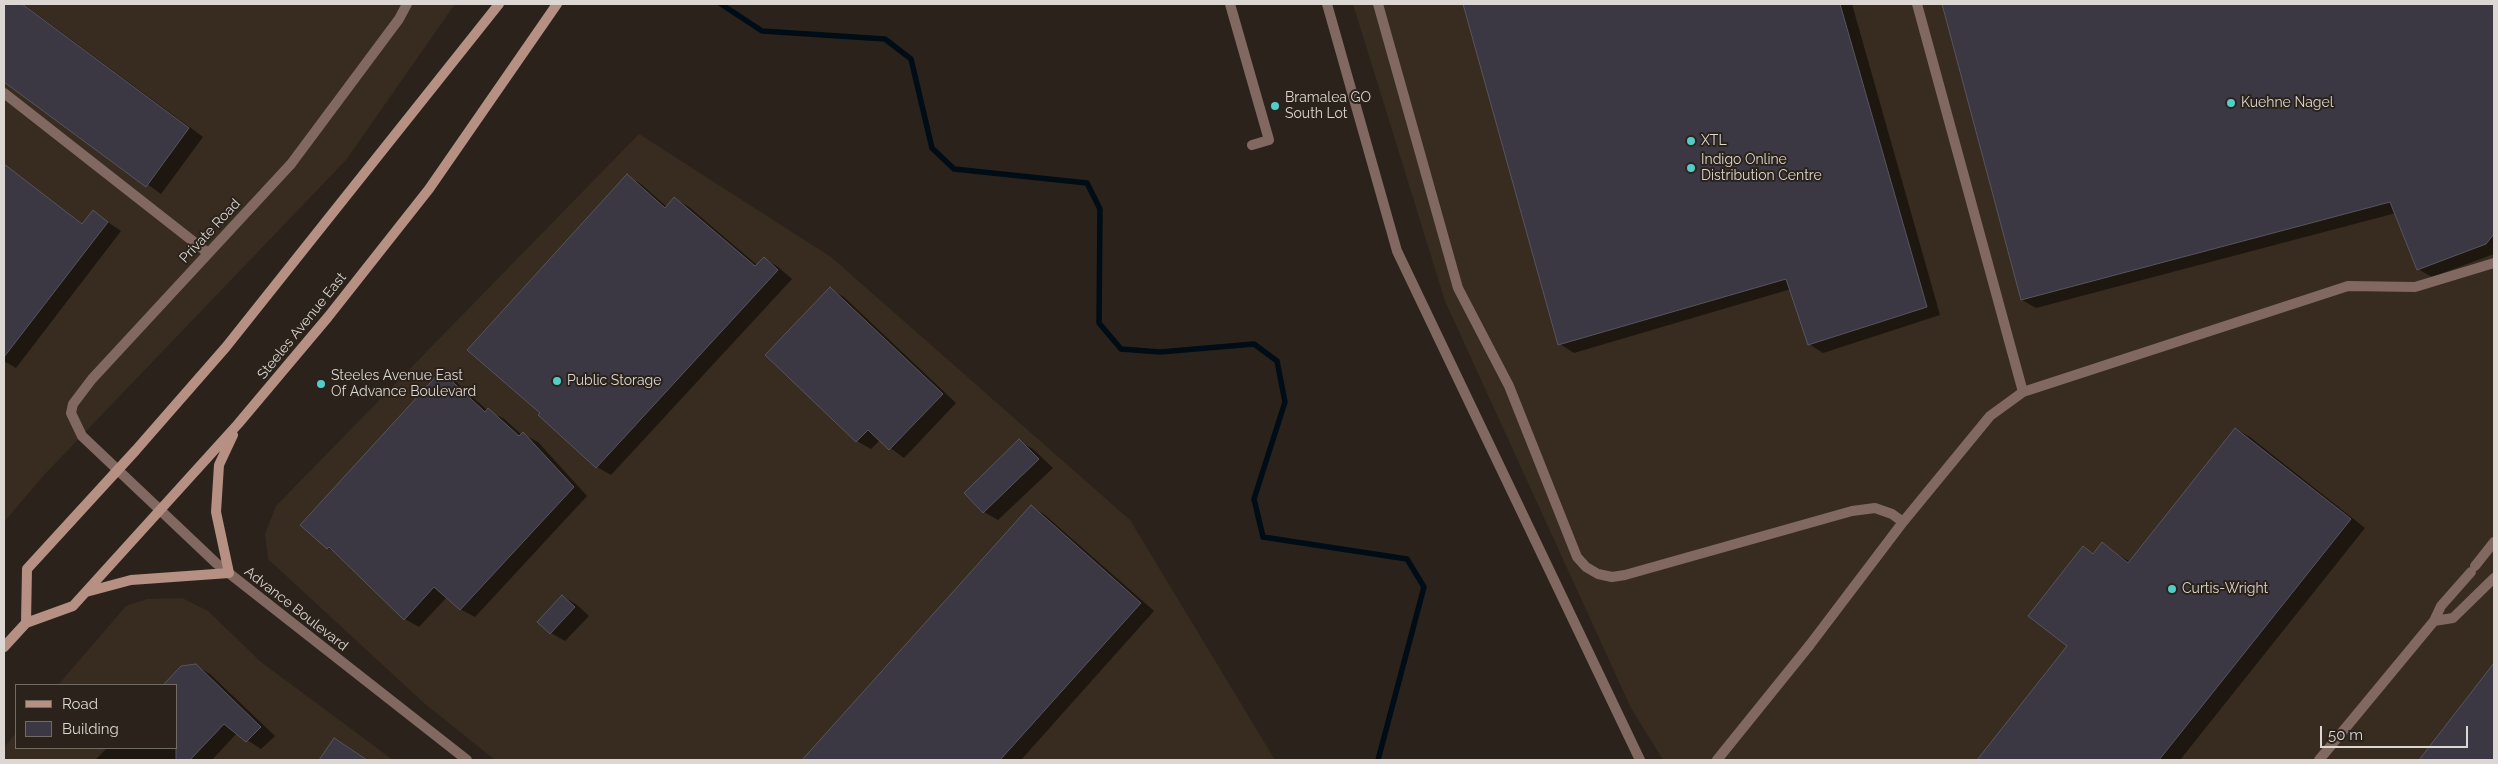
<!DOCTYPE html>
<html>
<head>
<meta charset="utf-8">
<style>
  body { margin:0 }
  #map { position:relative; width:2498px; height:764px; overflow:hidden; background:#2b231b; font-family:Raleway,sans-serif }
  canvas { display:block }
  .frame { position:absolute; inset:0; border:5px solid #dcd7d2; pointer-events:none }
  .legend { position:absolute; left:15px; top:684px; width:162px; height:65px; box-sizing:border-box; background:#2b231b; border:1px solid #726b64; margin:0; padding:6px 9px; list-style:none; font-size:15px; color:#dcd7d2 }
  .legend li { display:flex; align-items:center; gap:10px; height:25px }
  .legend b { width:25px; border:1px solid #726b64 }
  .scale { position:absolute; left:2320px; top:726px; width:148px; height:22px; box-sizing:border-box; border:2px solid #dcd7d2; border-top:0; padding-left:6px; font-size:15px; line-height:18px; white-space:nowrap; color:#dcd7d2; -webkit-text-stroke:4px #2b231b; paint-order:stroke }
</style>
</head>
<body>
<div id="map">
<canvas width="2498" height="764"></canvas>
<div class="frame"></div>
<ul class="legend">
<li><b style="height:6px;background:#b69083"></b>Road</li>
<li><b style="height:14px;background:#3b3843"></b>Building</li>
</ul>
<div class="scale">50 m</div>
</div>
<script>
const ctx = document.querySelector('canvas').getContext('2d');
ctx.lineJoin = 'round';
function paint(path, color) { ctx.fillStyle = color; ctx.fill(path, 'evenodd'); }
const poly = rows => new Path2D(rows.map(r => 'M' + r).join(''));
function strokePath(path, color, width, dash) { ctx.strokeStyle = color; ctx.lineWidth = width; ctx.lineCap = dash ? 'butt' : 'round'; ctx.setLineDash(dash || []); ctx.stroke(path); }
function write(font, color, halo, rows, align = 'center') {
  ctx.font = font + ' Raleway,sans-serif'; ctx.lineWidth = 4; ctx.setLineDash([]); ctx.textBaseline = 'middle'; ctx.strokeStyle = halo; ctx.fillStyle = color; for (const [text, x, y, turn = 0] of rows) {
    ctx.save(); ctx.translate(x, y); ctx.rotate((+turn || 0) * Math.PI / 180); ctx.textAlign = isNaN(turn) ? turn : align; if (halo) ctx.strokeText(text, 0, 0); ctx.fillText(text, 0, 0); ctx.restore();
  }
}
const built = poly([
  [4,4,455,4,346,160,44,475,4,522],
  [1353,4,2494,4,2494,760,1663,760,1631,708,1445,301],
  [639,134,831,257,1130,520,1275,760,495,760,424,703,268,559,265,534,276,506],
  [182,598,208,611,261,662,393,760,4,760,4,747,16,733,16,748,176,748,176,685,58,685,126,606,147,599]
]);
const shadow = poly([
  [4,4,23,4,203,137,161,194,4,80],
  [1465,4,1852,4,1940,315,1823,353,1809,344,1791,289,1574,353,1560,344],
  [1944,4,2494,4,2494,254,2432,277,2418,269,2396,213,2036,308,2022,300],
  [4,166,86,229,93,212,121,231,16,368,4,361],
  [627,176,641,184,667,207,675,199,689,207,757,265,764,258,778,267,792,279,611,475,597,467],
  [830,289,844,297,956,403,904,458,880,440,871,449,857,441,766,355],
  [441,373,455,381,488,411,503,418,522,435,523,434,538,442,587,496,475,617,460,609,447,597,419,627,405,619,339,555,328,548,302,525],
  [2236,429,2250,437,2365,528,2180,760,1978,760,2069,646,2084,548,2094,554,2102,544,2130,562],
  [1019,441,1033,449,1053,468,998,520,984,512],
  [1031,506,1045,515,1154,611,1021,760,804,760],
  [563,596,577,605,589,616,565,641,551,633],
  [195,665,210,674,275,736,261,749,237,733,212,760,95,760,107,748,176,748,176,685,165,685,182,667],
  [2494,665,2494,760,2420,760],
  [335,739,349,748,367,760,320,760]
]);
const stream = poly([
  [721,4,762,31,885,39,911,59,932,148,954,169,1087,183,1100,209,1099,323,1121,349,1160,352,1254,344,1277,361,1285,402,1254,499,1263,537,1407,559,1424,587,1378,760]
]);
const building = poly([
  [4,4,22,4,189,128,146,187,4,82,4,4],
  [1463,4,1840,4,1927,307,1808,345,1786,279,1558,345,1463,4],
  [1942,4,2494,4,2494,234,2486,244,2417,270,2390,202,2021,300,1942,4],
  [4,164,82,224,93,210,108,222,4,357,4,164],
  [627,174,665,208,674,197,755,266,764,257,778,270,596,468,538,415,540,413,467,350,627,174],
  [830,287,943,394,889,450,868,430,856,442,765,355,830,287],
  [441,371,485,412,488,408,519,436,523,432,574,487,460,610,434,587,404,620,329,547,327,549,300,525,441,371],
  [2235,428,2351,519,2159,760,1977,760,2067,646,2028,616,2083,546,2093,554,2102,542,2128,563,2235,428],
  [1019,439,1039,459,983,513,964,493,1019,439],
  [1031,505,1141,603,1000,760,802,760,1031,505],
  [562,595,575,607,550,634,537,622,562,595],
  [2494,663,2494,760,2419,760,2494,663],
  [196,664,261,727,246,742,224,724,190,760,176,760,176,685,163,685,181,666,196,664],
  [334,738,367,760,319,760,334,738]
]);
const lane = poly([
  [1230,4,1269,140,1252,145],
  [1327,4,1397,251,1640,760],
  [1378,4,1458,288,1509,386,1577,557,1586,567,1598,574,1612,577,1625,575,1852,511,1875,508,1892,514,1903,522],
  [1917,4,2023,392],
  [4,93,208,253],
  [2475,566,2494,542],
  [2434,621,2453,618,2494,578],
  [1809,646,1903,522,1990,416,2023,392,2348,286,2415,287,2494,263],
  [2319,760,2434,621,2441,606,2471,572]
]);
const street = poly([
  [407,4,399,19,291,164,92,379,73,404,71,413,82,436,216,563,467,760],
  [1717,760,1809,646]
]);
const secondary = poly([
  [86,592,131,580,229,573,216,512,219,465,233,435],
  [26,623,27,569,136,450,226,347,499,4],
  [4,647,26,623,73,606,238,424,328,317,429,189,557,4]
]);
const markers = [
  [2231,103,5,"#53cdca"],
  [1275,106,5,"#53cdca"],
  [1691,141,5,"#53cdca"],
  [1691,168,5,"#53cdca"],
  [557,381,5,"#53cdca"],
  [321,384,5,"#53cdca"],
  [2172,589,5,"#53cdca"]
];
const poiNames = [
  ["Bramalea GO",1285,98],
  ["South Lot",1285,114],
  ["Kuehne Nagel",2241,103],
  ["XTL",1701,141],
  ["Indigo Online",1701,160],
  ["Distribution Centre",1701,176],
  ["Steeles Avenue East",331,376],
  ["Of Advance Boulevard",331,392],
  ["Public Storage",567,381],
  ["Curtis-Wright",2182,589]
];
const streetNames = [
  ["Private Road",210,231,-47],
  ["Steeles Avenue East",302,326,-51],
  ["Advance Boulevard",296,609,38]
];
paint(built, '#372c1f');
paint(shadow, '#0007');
strokePath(stream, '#010d16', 5.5);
paint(building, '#3b3843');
strokePath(building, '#57545f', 1);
strokePath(lane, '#816961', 10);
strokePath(street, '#816961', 10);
strokePath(secondary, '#b69083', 10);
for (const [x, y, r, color] of markers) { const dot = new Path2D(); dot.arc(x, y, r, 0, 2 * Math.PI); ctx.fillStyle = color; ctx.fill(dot); strokePath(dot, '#2b231b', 2); }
write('14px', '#dcd7d2', '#2b231b', poiNames, 'left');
write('14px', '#dcd7d2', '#2b231b', streetNames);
</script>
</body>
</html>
